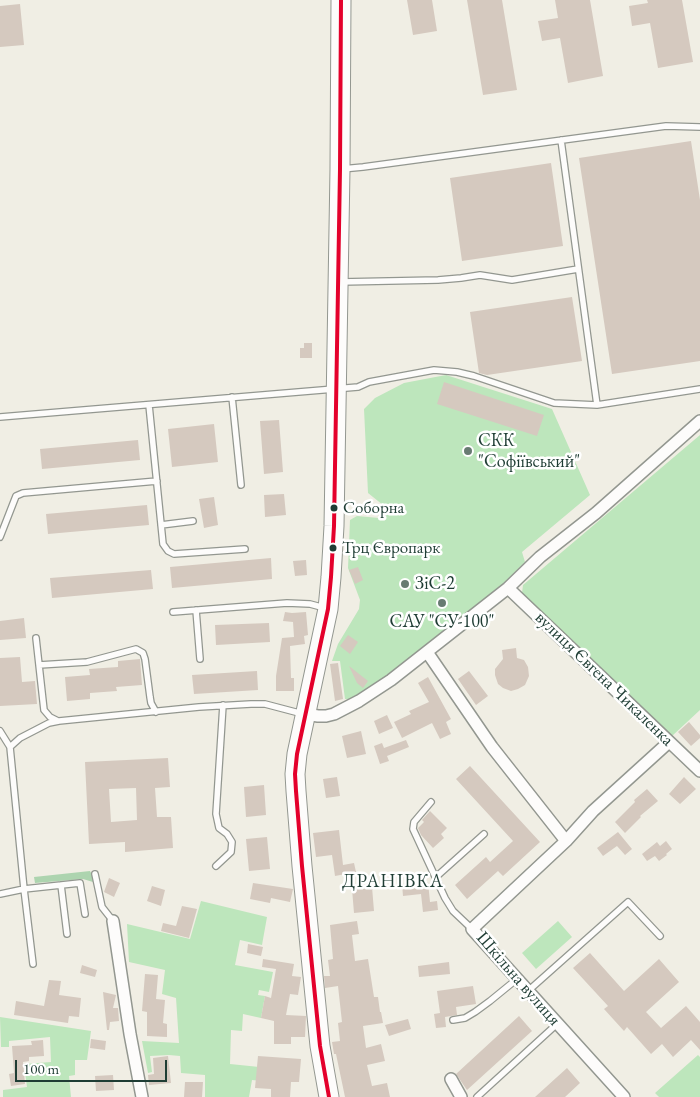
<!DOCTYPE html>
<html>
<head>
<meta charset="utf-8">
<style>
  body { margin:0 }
  #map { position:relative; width:700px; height:1097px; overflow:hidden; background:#f0eee4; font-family:"EB Garamond",serif }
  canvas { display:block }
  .scale { position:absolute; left:15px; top:1060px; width:152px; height:22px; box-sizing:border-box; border:2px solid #1f3d34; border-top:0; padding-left:6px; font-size:15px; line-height:18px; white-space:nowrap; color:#1f3d34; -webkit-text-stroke:4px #fff; paint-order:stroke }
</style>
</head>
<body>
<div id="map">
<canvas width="700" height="1097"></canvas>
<div class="scale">100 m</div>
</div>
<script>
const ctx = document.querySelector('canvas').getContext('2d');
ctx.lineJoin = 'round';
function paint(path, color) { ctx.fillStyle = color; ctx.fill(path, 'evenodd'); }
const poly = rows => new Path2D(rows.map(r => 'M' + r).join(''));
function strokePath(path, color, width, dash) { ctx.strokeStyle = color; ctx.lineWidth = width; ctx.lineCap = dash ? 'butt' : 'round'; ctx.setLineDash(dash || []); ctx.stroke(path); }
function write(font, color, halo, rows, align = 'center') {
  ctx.font = font + ' "EB Garamond",serif'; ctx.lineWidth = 5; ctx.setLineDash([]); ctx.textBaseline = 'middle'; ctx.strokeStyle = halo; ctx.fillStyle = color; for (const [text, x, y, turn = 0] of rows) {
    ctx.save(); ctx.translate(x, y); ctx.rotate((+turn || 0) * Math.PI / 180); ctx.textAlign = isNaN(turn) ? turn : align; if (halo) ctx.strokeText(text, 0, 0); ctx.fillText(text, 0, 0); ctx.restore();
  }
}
const green = poly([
  [446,375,552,409,590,495,522,552,525,562,500,587,459,621,385,678,350,699,345,699,340,661,332,661,338,644,359,609,360,600,348,568,350,520,357,516,379,518,383,505,368,493,364,409,375,398,404,383],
  [700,435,700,710,672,736,616,684,522,593,523,585],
  [201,901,267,917,262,945,240,940,235,965,273,972,269,992,259,990,258,995,265,996,261,1018,243,1014,242,1031,231,1030,230,1064,279,1069,272,1082,252,1080,249,1097,205,1097,205,1075,181,1073,180,1056,169,1055,150,1056,152,1072,148,1073,142,1041,179,1043,176,998,162,994,165,970,129,962,127,924,190,939],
  [558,921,572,937,536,969,522,953],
  [0,1017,91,1031,87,1060,75,1060,75,1075,69,1076,71,1097,3,1097,3,1090,27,1087,24,1064,51,1062,50,1037,9,1041,9,1047,1,1047],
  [698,1055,700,1057,700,1097,659,1097,655,1093]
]);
const forest = poly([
  [90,871,92,875,93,882,83,879,35,883,34,877]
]);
const building = poly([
  [407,0,432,0,437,31,413,35],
  [467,0,502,0,517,90,483,95],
  [555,0,590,0,603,76,568,83,560,38,542,41,538,21,558,18],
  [647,0,682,0,693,62,658,68,650,23,632,26,629,6,648,3],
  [20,4,24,45,0,47,0,6],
  [691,141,700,200,700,361,612,374,579,158],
  [551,163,563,246,462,261,450,178],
  [572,297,582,361,487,375,479,373,470,312],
  [304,343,312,343,312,358,300,358,300,348,304,348],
  [444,382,544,415,537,436,437,404],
  [279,420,283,472,264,474,260,421],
  [214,424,218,462,172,467,168,429],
  [138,440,140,460,42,469,40,449],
  [284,494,286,515,265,517,264,495],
  [214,497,218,525,204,528,199,499],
  [147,505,149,525,48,534,46,514],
  [271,558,272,579,172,588,170,567],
  [306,560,307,575,295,576,293,561],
  [358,567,363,580,355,584,349,570],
  [151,570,153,589,52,598,50,578],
  [285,612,292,613,306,612,308,635,304,636,305,644,290,646,291,678,294,678,294,691,276,691,276,676,282,638,294,637,293,622,283,621],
  [24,618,26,638,0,640,0,621],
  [269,623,270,642,216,645,215,625],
  [348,635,358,642,350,654,340,646],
  [516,648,517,658,524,660,528,667,529,676,525,685,518,689,511,691,503,688,498,684,495,675,495,669,503,659,502,650],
  [20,657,22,682,35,681,37,704,0,706,0,658],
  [140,659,142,685,116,687,117,691,90,693,90,699,67,701,65,677,90,675,89,669,118,667,118,661],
  [338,663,343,699,335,701,330,664],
  [349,666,368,681,363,688,357,683],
  [257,671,258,690,194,694,192,675],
  [469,671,488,696,476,705,458,679],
  [428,677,451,719,446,722,451,734,440,739,432,723,402,738,394,722,411,714,409,711,429,702,418,683],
  [387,715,393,728,379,734,374,721],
  [689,722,700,735,700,738,691,746,678,732],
  [361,731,366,754,347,758,342,736],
  [406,740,409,747,387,756,389,761,380,764,374,746,382,743,384,748],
  [168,758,170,787,155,788,157,817,171,817,173,848,125,852,125,842,89,844,85,762],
  [136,788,137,820,111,822,109,789],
  [470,766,540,842,503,876,498,871,467,899,455,885,486,857,490,862,513,841,456,779],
  [337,777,340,796,326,798,323,779],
  [684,777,696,789,680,804,669,794],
  [264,785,266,815,246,817,244,787],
  [647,789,658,801,640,816,641,817,625,833,615,822,635,802,634,800],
  [430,811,447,828,441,834,444,838,433,848,421,835,418,828,424,822,422,820],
  [339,830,343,865,354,863,356,872,335,876,332,855,316,857,313,833],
  [618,832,632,849,625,855,617,846,603,856,597,848],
  [267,837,270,869,249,871,246,839],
  [666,841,672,849,666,854,667,855,659,861,655,856,647,861,642,854,657,842,660,846],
  [109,878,120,883,114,897,104,892],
  [428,882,430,902,437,901,438,910,423,912,421,894,403,896,402,884],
  [253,883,293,889,290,902,271,898,270,903,250,899],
  [152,886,165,890,161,906,147,901],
  [372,887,374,911,354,913,352,889],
  [182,906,197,909,189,938,161,931,163,923,176,926],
  [357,921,359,934,352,935,355,961,368,959,374,997,378,997,380,1012,381,1012,383,1023,363,1026,366,1048,381,1044,385,1061,367,1065,372,1086,387,1083,390,1097,345,1097,336,1054,334,1054,332,1042,340,1041,338,1023,342,1022,338,986,325,988,324,976,330,976,328,960,333,959,330,925],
  [248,944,263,947,261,956,247,953],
  [590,953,624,991,659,959,679,982,646,1012,661,1028,686,1006,700,1022,700,1050,691,1040,673,1057,662,1044,651,1054,627,1027,624,1031,604,1009,608,1006,573,968],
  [263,959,294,964,292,976,301,977,298,995,290,994,286,1015,306,1016,305,1037,291,1037,291,1044,274,1044,274,1021,261,1018,265,996,271,998,276,969,262,967],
  [449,962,450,974,419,977,418,966],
  [82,965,97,970,95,977,80,973],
  [145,974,158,975,156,999,165,1000,163,1023,167,1024,167,1037,147,1036,147,1012,142,1011],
  [49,980,61,981,59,995,81,998,79,1017,69,1016,68,1023,14,1015,16,1001,44,1006],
  [473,986,476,1004,456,1007,457,1015,445,1017,446,1027,436,1028,434,1014,440,1013,437,991],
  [103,992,116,995,113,1008,118,1008,119,1021,110,1022,109,1030,107,1030],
  [519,1016,532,1031,467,1090,456,1074],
  [408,1019,411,1029,389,1036,385,1025],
  [91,1039,106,1041,105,1050,90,1048],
  [43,1040,44,1056,29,1057,29,1061,23,1062,25,1084,11,1086,9,1074,14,1073,12,1046,32,1045,31,1041],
  [168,1056,171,1083,149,1085,148,1075,154,1074,153,1058],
  [258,1056,301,1059,299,1082,291,1082,290,1097,271,1097,271,1089,255,1088],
  [567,1068,580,1083,565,1097,535,1097],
  [113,1075,114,1090,96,1091,95,1076],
  [185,1082,203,1082,202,1097,184,1097]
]);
const service = poly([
  [561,140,597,405,700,389],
  [342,169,363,167,666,126,700,127],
  [340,282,438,280,461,278,480,275,512,280,578,269],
  [232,397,241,485],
  [149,405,163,544,168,551,174,554,245,549],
  [0,417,358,387,369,382,434,370,457,372,474,376,554,403,597,405],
  [161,525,193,521],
  [0,537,16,496,23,493,157,481],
  [196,610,200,659],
  [173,612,287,603,310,604,325,608],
  [36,638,44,710,50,717,58,721],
  [39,665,87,662,136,649,143,653,145,659,150,697,151,703,156,712],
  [0,731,10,747],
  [431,802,414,822,413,829,445,898,453,911,472,929],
  [216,866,231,852,232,842,227,834,219,828,216,814,223,705],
  [95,874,102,907,113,921],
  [436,877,484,834],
  [61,885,67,934],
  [0,894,24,889,80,883,85,914],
  [33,964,24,889,10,747,20,738,49,723,59,721,199,707,251,704,265,704,303,714],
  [528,991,628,902,660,936],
  [453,1020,465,1018,475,1012,490,1001,517,979],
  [477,1097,557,1024]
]);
const minor = poly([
  [508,588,700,771],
  [427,652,492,747,566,841],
  [305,714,318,716,326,716,334,714,359,701,391,680,508,588,540,557,596,513,700,421],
  [113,921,130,1034,142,1097],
  [451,1079,461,1097],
  [624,1097,472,929,566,841,593,811,669,742]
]);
const primary = poly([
  [329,1097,320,1046,302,866,296,791,295,774,297,754,328,609,331,577,334,526,340,169,341,0]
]);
const bus1 = poly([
  [329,1097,320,1046,302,866,296,791,295,774,297,754,328,609,331,577,334,526,340,169,341,0]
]);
const markers = [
  [468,451,5,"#687b72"],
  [334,508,4.5,"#1f3d34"],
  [333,548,4.5,"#1f3d34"],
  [405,584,5,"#687b72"],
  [442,603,5,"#687b72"]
];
const busNames = [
  ["Соборна",343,508],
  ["Трц Європарк",342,548]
];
const poiNames = [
  ["СКК",478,441],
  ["\"Софіївський\"",478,462],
  ["ЗіС-2",415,584],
  ["САУ \"СУ-100\"",442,622,"center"]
];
const streetNames = [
  ["вулиця Євгена Чикаленка",604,679,44],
  ["Шкільна вулиця",518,979,49]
];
const neighbourhoodNames = [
  ["ДРАНІВКА",393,882]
];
paint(green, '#bde6bc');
paint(forest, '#add4af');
paint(building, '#d5c9bf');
strokePath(service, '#939790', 8);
strokePath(minor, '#939790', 14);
strokePath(primary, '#939790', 21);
strokePath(service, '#fdfcfb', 5.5);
strokePath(minor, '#fdfcfb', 11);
strokePath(primary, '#fdfcfb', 19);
strokePath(bus1, '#e4002b', 4);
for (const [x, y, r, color] of markers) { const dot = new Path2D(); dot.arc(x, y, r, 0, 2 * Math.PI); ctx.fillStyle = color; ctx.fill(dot); strokePath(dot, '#fff', 2); }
write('17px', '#1f3d34', '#fff', busNames, 'left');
write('18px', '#1f3d34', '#fff', poiNames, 'left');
write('18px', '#1f3d34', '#fff', streetNames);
ctx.letterSpacing = '1px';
write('19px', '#1f3d34', '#fff', neighbourhoodNames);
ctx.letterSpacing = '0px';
</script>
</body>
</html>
